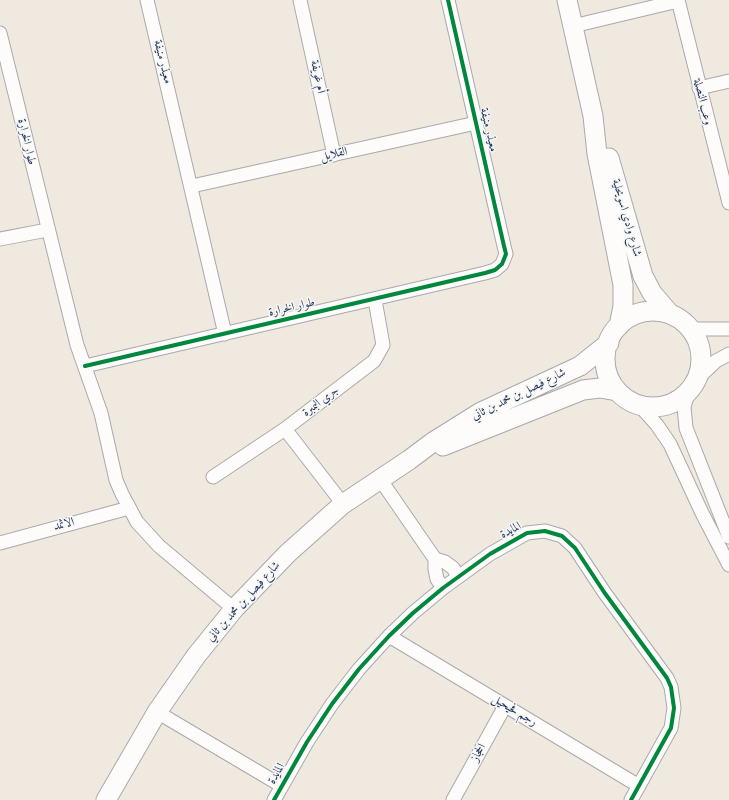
<!DOCTYPE html>
<html>
<head>
<meta charset="utf-8">
<style>
  body { margin:0 }
  canvas { display:block; background:#efe9e0 }
</style>
</head>
<body>
<canvas width="729" height="800"></canvas>
<script>
const ctx = document.querySelector('canvas').getContext('2d');
ctx.lineJoin = 'round';
const poly = rows => new Path2D(rows.map(r => 'M' + r).join(''));
function strokePath(path, color, width, dash) { ctx.strokeStyle = color; ctx.lineWidth = width; ctx.lineCap = dash ? 'butt' : 'round'; ctx.setLineDash(dash || []); ctx.stroke(path); }
function write(font, color, halo, rows, align = 'center') {
  ctx.font = font + ' "IM FELL English",Amiri,serif'; ctx.lineWidth = 3; ctx.setLineDash([]); ctx.textBaseline = 'middle'; ctx.strokeStyle = halo; ctx.fillStyle = color; for (const [text, x, y, turn = 0] of rows) {
    ctx.save(); ctx.translate(x, y); ctx.rotate((+turn || 0) * Math.PI / 180); ctx.textAlign = isNaN(turn) ? turn : align; if (halo) ctx.strokeText(text, 0, 0); ctx.fillText(text, 0, 0); ctx.restore();
  }
}
const street = poly([
  [147,0,225,334],
  [300,0,334,155],
  [678,0,729,203],
  [573,26,678,1],
  [0,33,77,345,101,413,116,480,122,494,137,522,159,546,234,609],
  [699,88,729,81],
  [192,186,476,123],
  [0,239,47,230],
  [690,329,729,329],
  [85,366,485,273,495,270,502,264,506,254,504,246,448,0],
  [698,378,716,361,729,354],
  [688,393,684,407,686,428,729,537],
  [639,405,657,425,670,444,702,513,729,565],
  [285,429,343,504],
  [213,477,285,429,374,361,383,345,375,300],
  [380,479,435,559,435,569,437,579,443,588],
  [0,543,129,508],
  [435,559,445,562,453,568,458,576],
  [389,636,639,786],
  [157,712,282,786],
  [274,800,307,742,332,704,359,669,389,636,413,613,443,588,490,554,527,533,545,531,562,536,575,548,604,592,667,678,671,687,674,708,671,728,631,800],
  [453,800,505,706]
]);
const secondary = poly([
  [567,0,593,116,597,154,623,285,623,306,619,326],
  [609,158,643,276,652,293,670,314],
  '605 359a48 48 0 1 1 96 0a48 48 0 1 1-96 0Z',
  [443,446,583,390,600,388,617,391],
  [106,800,157,712,196,656,234,609,288,553,343,504,409,460,433,442,481,412,580,366,609,343]
]);
const cycleway = poly([
  [85,366,485,273,495,270,502,264,506,254,504,246,448,0],
  [274,800,307,742,332,704,359,669,389,636,413,613,443,588,490,554,527,533,545,531,562,536,575,548,604,592,667,678,671,687,674,708,671,728,631,800]
]);
const streetNames = [
  ["معيذر منيفة",162,62,76],
  ["أم غويفة",317,77,78],
  ["وعب النصلة",702,102,76],
  ["معيذر منيفة",488,130,77],
  ["طوار الخرارة",26,142,77],
  ["القلايل",334,155,-13],
  ["شارع وادي اسويحلية",626,218,74],
  ["طوار الخرارة",292,308,-13],
  ["شارع فيصل بن محمد بن ثاني",519,395,-26],
  ["جري البمبرة",321,402,-37],
  ["الاثمد",64,525,-15],
  ["المايدة",511,531,-28],
  ["شارع فيصل بن محمد بن ثاني",244,602,-48],
  ["رجم فحيحيل",514,711,31],
  ["الحجاز",479,753,-61],
  ["المايدة",277,774,-60]
];
strokePath(street, '#aaa9aa', 15);
strokePath(secondary, '#aaa9aa', 21);
strokePath(street, '#fdfcfa', 13);
strokePath(secondary, '#fdfcfa', 19);
strokePath(cycleway, '#00873e', 4);
write('12px', '#1b2f5e', '#f6f6f2', streetNames);
</script>
</body>
</html>
